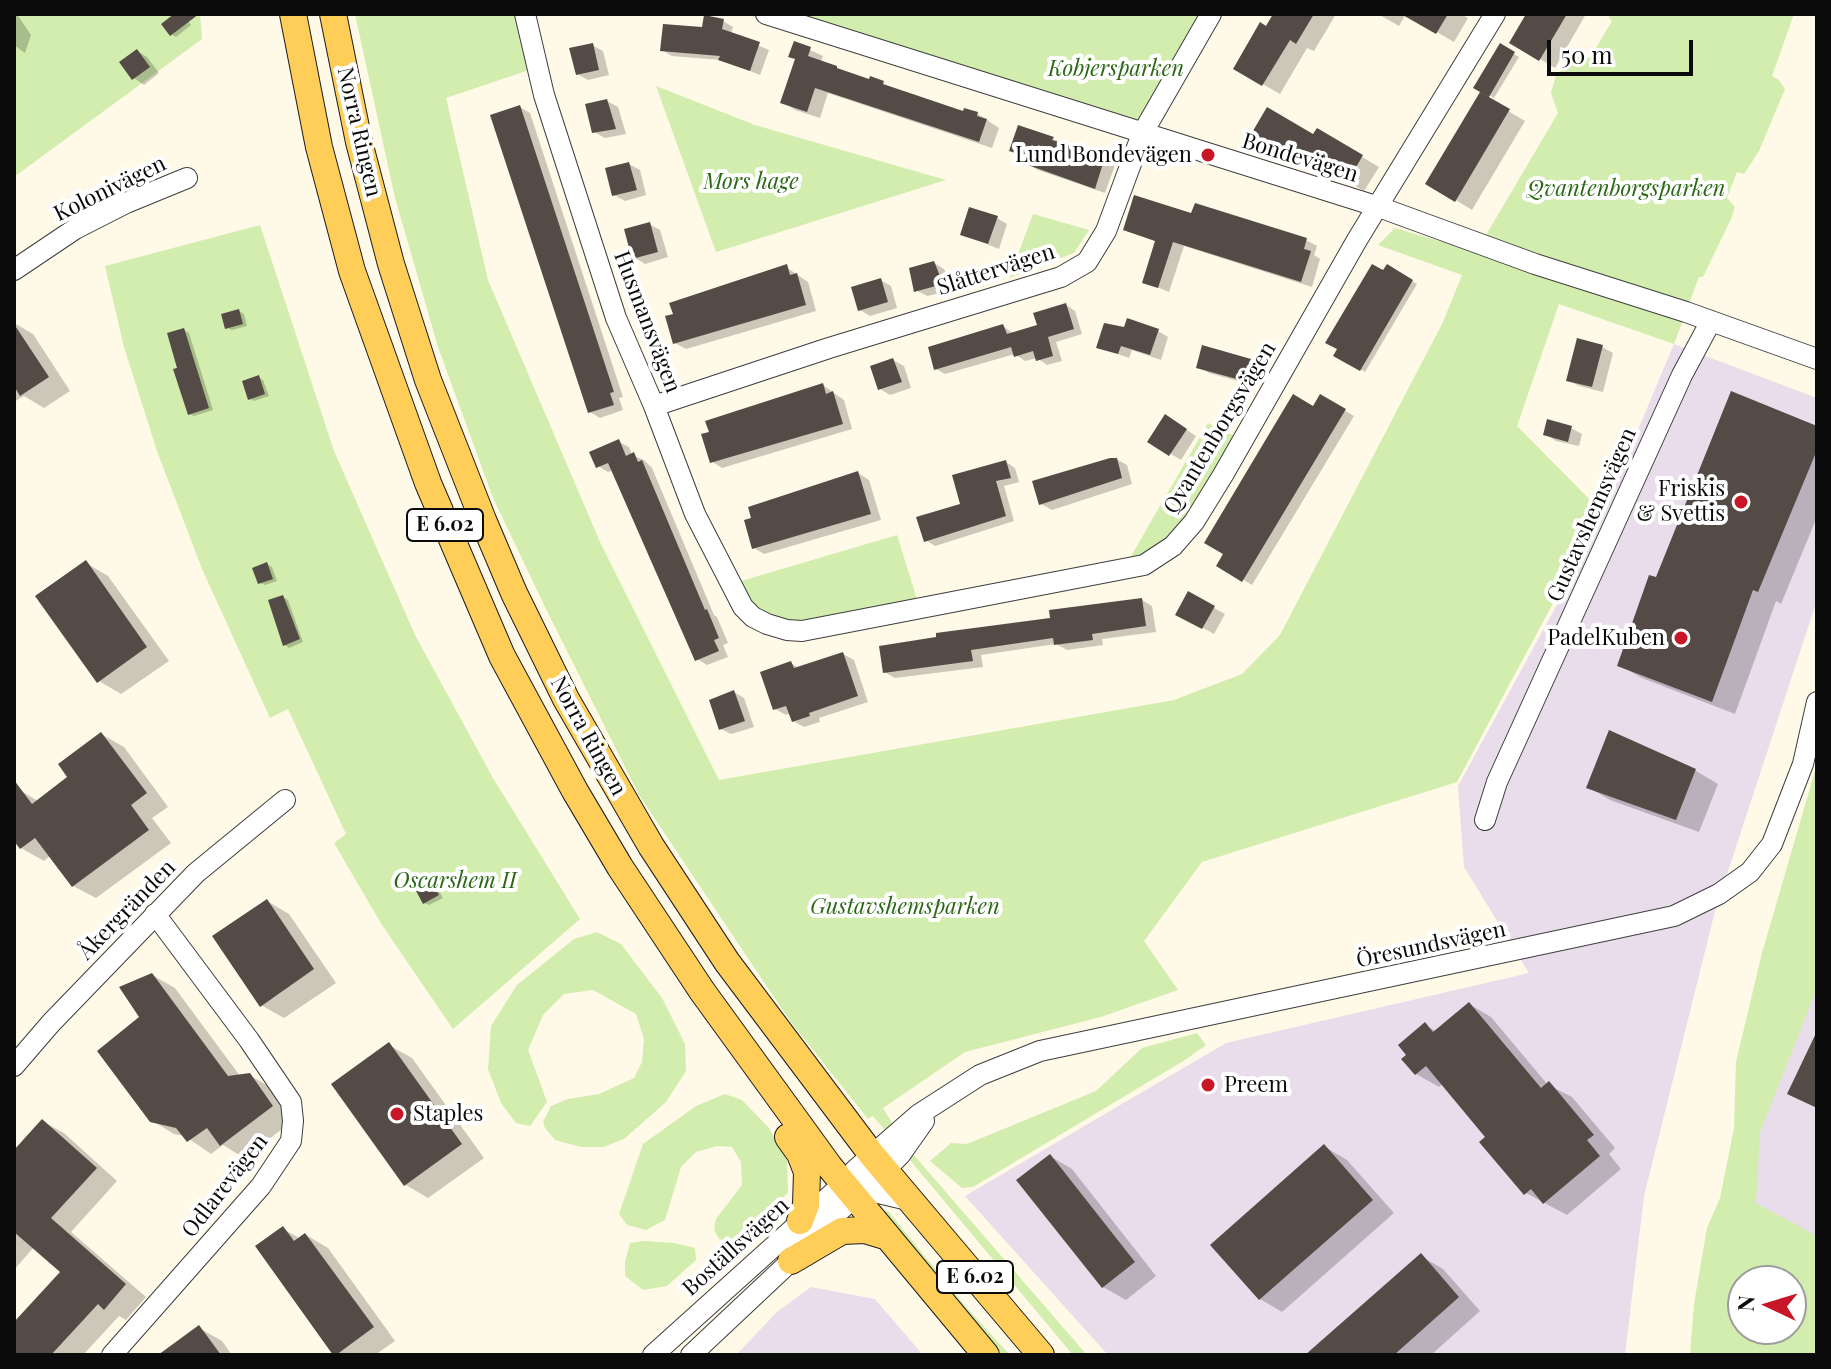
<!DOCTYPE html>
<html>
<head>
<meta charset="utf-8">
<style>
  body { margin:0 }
  #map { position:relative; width:1831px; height:1369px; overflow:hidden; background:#fff9e8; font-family:"Playfair Display",serif }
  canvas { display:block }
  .frame { position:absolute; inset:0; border:16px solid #0b0b0b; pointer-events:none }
  .north { position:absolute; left:1727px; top:1265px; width:80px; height:80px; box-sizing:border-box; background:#fff; border:2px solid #9d9d9d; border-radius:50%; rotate:274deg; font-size:22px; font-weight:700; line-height:32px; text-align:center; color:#0b0b0b }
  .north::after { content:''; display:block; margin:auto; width:28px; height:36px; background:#c81527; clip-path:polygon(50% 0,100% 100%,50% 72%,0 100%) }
  .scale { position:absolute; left:1547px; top:40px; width:146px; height:36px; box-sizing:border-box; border:4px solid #0b0b0b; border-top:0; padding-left:10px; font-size:24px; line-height:28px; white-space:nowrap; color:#0b0b0b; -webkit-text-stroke:6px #fff; paint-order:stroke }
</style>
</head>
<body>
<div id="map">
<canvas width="1831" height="1369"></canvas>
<div class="frame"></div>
<div class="north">N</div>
<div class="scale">50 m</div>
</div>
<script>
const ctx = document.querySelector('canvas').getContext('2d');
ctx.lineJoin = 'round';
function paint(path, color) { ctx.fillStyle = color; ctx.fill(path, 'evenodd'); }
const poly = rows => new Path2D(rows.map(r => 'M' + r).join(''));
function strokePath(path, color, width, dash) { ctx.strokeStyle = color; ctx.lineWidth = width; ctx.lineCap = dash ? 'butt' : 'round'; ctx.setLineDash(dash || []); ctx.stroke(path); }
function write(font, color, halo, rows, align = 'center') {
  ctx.font = font + ' "Playfair Display",serif'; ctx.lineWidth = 8; ctx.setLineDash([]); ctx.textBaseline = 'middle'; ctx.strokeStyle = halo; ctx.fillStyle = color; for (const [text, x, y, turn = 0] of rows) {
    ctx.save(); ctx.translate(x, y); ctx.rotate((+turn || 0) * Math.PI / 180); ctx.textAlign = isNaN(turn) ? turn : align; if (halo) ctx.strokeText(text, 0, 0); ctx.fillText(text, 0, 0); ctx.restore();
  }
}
const industrial = poly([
  [1674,344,1817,398,1817,600,1715,911,1644,1196,1625,1355,1108,1355,965,1196,1226,1043,1529,973,1464,867,1458,786,1590,544],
  [1817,833,1817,1276,1743,1240,1748,1127],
  [811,1287,875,1299,923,1355,736,1355,777,1312]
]);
const green = poly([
  [14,14,200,14,202,39,14,177],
  [355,14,525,14,538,67,446,98,488,280,600,542,719,780,1174,700,1242,674,1280,635,1443,322,1462,275,1378,245,1395,228,1476,252,1558,113,1551,93,1556,75,1578,57,1590,58,1612,21,1609,18,1610,14,1794,14,1772,76,1779,80,1785,89,1759,151,1744,174,1737,172,1727,198,1735,207,1731,219,1703,277,1699,277,1674,344,1559,304,1517,426,1602,512,1457,782,1202,862,1144,941,1178,990,1101,1017,965,1052,883,1108,906,1146,1087,1355,1073,1355,873,1116,868,1119,790,1021,639,795,547,611,493,498,438,347,395,198],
  [766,14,1211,14,1142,134],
  [656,86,755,125,946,180,716,252],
  [1033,214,1089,230,1074,253,1009,278],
  [260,225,334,451,415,635,493,778,580,919,453,1029,382,925,334,843,346,834,288,709,270,718,202,569,157,451,124,347,105,266],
  [1208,423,1243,440,1194,522,1123,570],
  [897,535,920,609,777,628,731,584],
  [1817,764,1817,988,1760,1133,1756,1203,1817,1236,1817,1355,1690,1355,1694,1304,1707,1228,1720,1198,1734,1128,1736,1062,1762,953],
  [1743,1281,1791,1281,1791,1329,1743,1329],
  [597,932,621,944,662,998,685,1044,686,1071,666,1102,624,1139,603,1147,581,1147,555,1140,545,1128,543,1122,551,1106,568,1099,599,1094,634,1078,642,1062,644,1039,636,1014,593,990,564,994,543,1015,528,1050,547,1102,530,1126,516,1123,501,1103,488,1069,491,1026,517,985,574,939],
  [1197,1033,1206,1045,1185,1060,973,1187,962,1188,930,1161,951,1143,967,1144,1096,1091,1142,1048],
  [725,1094,742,1100,769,1128,787,1160,788,1192,766,1218,732,1242,719,1239,714,1230,716,1219,742,1185,741,1162,732,1147,717,1146,696,1152,681,1167,665,1220,646,1230,627,1225,619,1214,643,1144,696,1106],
  [884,1210,889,1212,966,1307,1010,1355,1001,1355,880,1211],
  [644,1241,674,1243,695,1248,696,1260,667,1286,643,1290,625,1276,625,1262,630,1243]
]);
const shadow = poly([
  [14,14,17,14,31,35,25,53,14,45],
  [177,14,184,15,191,25,176,37,171,34],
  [1276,14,1336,14,1314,51,1307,48,1280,94,1235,68],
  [1378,14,1461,14,1468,18,1454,42,1406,14,1399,26],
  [1529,14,1586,14,1555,68,1512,42],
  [723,21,733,27,731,34,769,50,760,75,721,60,672,56,662,50],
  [795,43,823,56,821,62,848,74,870,81,871,79,896,90,964,113,965,110,978,114,999,128,992,148,828,93,820,118,795,110,783,102,797,60],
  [592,45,603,51,609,75,588,80,577,74],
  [1500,46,1519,57,1494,98,1476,87],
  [137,51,147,57,159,73,144,85,134,78],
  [1481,95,1525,121,1472,210,1428,183],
  [607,101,618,107,626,134,605,138,594,132],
  [520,107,530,113,623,397,619,398,623,410,600,418,590,412],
  [1318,131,1379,167,1364,191,1318,164,1313,171,1252,135,1314,137],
  [1053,139,1115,165,1105,193,1038,170,1028,164,1029,159,1011,150],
  [629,164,640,170,646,195,625,201,614,195],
  [1193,216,1306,240,1317,246,1314,255,1320,259,1312,287,1184,246,1169,292,1145,282,1157,242,1126,229],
  [997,218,1007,224,999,249,962,234],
  [649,224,660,230,668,257,645,264,634,257],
  [934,263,944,269,953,290,927,296,916,290],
  [786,267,808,282,816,311,686,349,675,343],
  [1387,267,1417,284,1365,372,1336,355],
  [880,280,891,286,897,308,870,316,860,310],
  [1066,305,1075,311,1082,334,1056,342,1062,361,1047,365,1037,358,1025,361,1015,354,945,374,936,369,1003,326,1014,334,1039,326],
  [239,311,244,314,247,326,232,330,227,328],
  [14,323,33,334,70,391,44,408,24,396,14,402],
  [1106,323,1125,330,1158,331,1168,337,1161,360,1132,350,1129,358,1098,347],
  [184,330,189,333,213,410,194,416,190,414,180,369],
  [1602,347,1613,353,1603,392,1579,386,1568,380],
  [893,360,904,366,911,388,890,395,880,389],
  [1250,361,1260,367,1255,386,1209,373,1199,367],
  [258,377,263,380,269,396,254,401,249,398],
  [823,385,844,400,852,429,722,468,711,461],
  [1321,397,1354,416,1252,585,1219,565],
  [1176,423,1196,436,1181,460,1150,441],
  [1571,428,1582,434,1579,446,1556,441,1545,434],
  [1817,428,1817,517,1781,604,1776,601,1735,714,1642,678,1619,665,1657,580],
  [619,442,629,447,632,455,644,460,652,468,714,615,717,617,728,643,723,645,728,657,707,665,697,659,614,470,608,472,598,466],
  [1116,459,1127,465,1132,484,1052,510,1041,504],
  [1006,462,1015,468,1019,482,1004,486,1014,521,935,546,926,540],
  [858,473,869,480,881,520,764,554,754,548],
  [86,563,108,576,169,661,121,694,99,681],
  [267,564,272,567,277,581,265,585,260,583],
  [1189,594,1225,614,1214,634,1178,614],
  [283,597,288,600,303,642,289,648,285,645],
  [1142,600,1152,606,1156,632,1102,639,1103,645,1067,650,1056,644,981,655,983,667,895,678,884,672,1053,620],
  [843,654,854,660,868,702,819,718,820,722,804,727,793,721,791,713,786,715,775,709,791,663,800,669],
  [734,692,744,698,754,727,731,734,721,729],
  [1610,733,1696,771,1718,784,1699,832,1610,800,1588,787],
  [101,734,124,747,168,807,152,818,171,843,96,898,73,886,51,855,44,861,21,848,14,838,14,796,21,791,38,801,70,777],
  [431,883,436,885,443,898,429,905,424,903,418,890],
  [267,901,289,914,336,983,284,1018,261,1005],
  [152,975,175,988,240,1076,249,1075,272,1088,294,1120,244,1158,223,1145,211,1154,185,1136,174,1134,151,1120,142,1017],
  [1469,1004,1491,1017,1548,1085,1572,1097,1615,1148,1609,1154,1621,1169,1567,1215,1526,1193,1488,1137,1443,1084,1439,1087,1416,1074,1404,1059,1425,1025,1437,1032],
  [389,1045,412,1058,484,1158,428,1198,406,1185],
  [42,1121,64,1133,117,1181,71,1232,146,1297,126,1320,119,1316,83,1355,14,1355,14,1325,63,1271,34,1247,14,1270,14,1153],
  [1325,1147,1347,1160,1394,1213,1282,1312,1260,1299],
  [1050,1156,1072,1169,1156,1276,1126,1300,1103,1287],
  [283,1229,301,1239,306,1235,328,1248,395,1341,375,1355,335,1355],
  [1421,1256,1443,1269,1480,1311,1431,1355,1308,1355],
  [199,1328,222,1341,232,1355,161,1355]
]);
const building = poly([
  [174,14,199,14,170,36,161,24],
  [1273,14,1314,14,1296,44,1290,40,1262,86,1233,69,1260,22,1266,26],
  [1401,14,1448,14,1436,34],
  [1526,14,1567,14,1539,61,1509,43],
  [704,15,724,19,722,29,760,42,750,71,718,60,720,56,660,51,663,24,702,27],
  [794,41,811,47,808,56,837,66,837,68,869,79,870,76,884,81,883,84,963,111,964,108,978,112,977,116,987,119,979,142,815,88,807,112,780,103,795,59,788,57],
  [593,43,599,70,576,75,569,48],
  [1500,43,1515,52,1489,97,1473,88],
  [137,49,150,67,132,80,119,62],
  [1480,92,1510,109,1455,202,1425,184],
  [607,99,616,129,592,133,585,104],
  [520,105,614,392,610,393,614,405,588,413,490,115],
  [1267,107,1313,134,1317,128,1363,155,1347,183,1300,156,1296,164,1250,136],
  [1018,125,1054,137,1052,140,1105,157,1095,189,1025,164,1028,157,1009,151],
  [629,162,637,190,612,196,605,168],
  [1134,195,1191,213,1195,203,1307,238,1304,249,1311,251,1301,282,1173,242,1158,288,1142,283,1155,241,1123,230],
  [969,207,998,216,988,244,960,235],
  [650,222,658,252,632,259,624,229],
  [934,261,943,284,914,292,909,268],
  [787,264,790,275,797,273,806,305,673,344,665,316,673,314,669,303],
  [1372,264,1383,270,1387,264,1413,280,1360,371,1333,356,1337,349,1325,343],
  [881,278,888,302,858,311,851,287],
  [1066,303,1074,329,1048,337,1053,356,1036,361,1033,351,1014,357,1011,347,934,370,928,347,1003,324,1007,334,1037,325,1033,313],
  [239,309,243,324,225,329,221,314],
  [1127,318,1159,329,1150,355,1121,346,1118,354,1096,348,1104,323,1124,327],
  [14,324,49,377,20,396,14,386],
  [184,328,209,408,188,415,173,369,177,368,167,333],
  [1577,338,1603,345,1592,387,1566,381],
  [1202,345,1251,359,1244,381,1196,368],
  [893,358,902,382,878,390,870,366],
  [259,375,265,394,248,400,242,381],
  [823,383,826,394,833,391,843,424,710,463,701,434,709,432,705,421],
  [1731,391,1817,426,1817,450,1758,592,1753,590,1712,702,1617,666,1649,575,1656,577],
  [1293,394,1313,406,1320,394,1346,409,1242,582,1216,566,1223,554,1204,543],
  [1165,414,1187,429,1169,456,1147,442],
  [1547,419,1572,426,1568,442,1543,435],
  [619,439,626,456,634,452,638,462,642,460,705,610,707,609,719,638,714,640,719,651,695,661,608,463,596,468,589,452],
  [1110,458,1117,458,1122,478,1039,505,1032,481],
  [1006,460,1011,478,996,481,1006,516,924,542,916,517,960,504,952,475],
  [858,471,871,514,752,549,744,520,751,518,748,507],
  [86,560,147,647,97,683,35,596],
  [267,562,273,579,258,584,252,568],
  [1188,591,1215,606,1202,629,1175,615],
  [283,595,300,639,283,646,268,600],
  [1142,598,1146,626,1092,634,1093,640,1054,645,1053,638,971,650,973,661,883,673,879,646,936,637,936,633,1050,618,1049,610],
  [843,652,858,696,809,713,810,716,792,722,786,706,773,710,760,672,791,661,794,668],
  [734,690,745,721,719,730,709,700],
  [1609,730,1696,769,1676,820,1586,788],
  [101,732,147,793,131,805,149,830,72,887,35,838,20,849,14,841,14,780,32,804,67,777,58,764],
  [426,883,432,883,439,895,423,904,415,889],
  [267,899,314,969,260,1007,212,936],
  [152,973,228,1076,250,1073,273,1106,220,1146,207,1128,187,1142,176,1128,150,1122,97,1051,139,1017,119,987],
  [1469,1002,1541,1088,1549,1081,1594,1135,1587,1140,1600,1156,1543,1204,1531,1189,1524,1195,1479,1142,1485,1137,1426,1066,1415,1075,1401,1059,1406,1055,1398,1045,1425,1022,1433,1032],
  [1817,1031,1817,1108,1787,1094],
  [389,1042,462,1144,404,1186,331,1084],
  [42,1119,97,1168,51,1218,126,1284,104,1310,98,1304,51,1355,14,1355,14,1322,60,1272,14,1232,14,1150],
  [1324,1144,1373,1200,1259,1300,1210,1245],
  [1050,1154,1135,1262,1102,1288,1016,1180],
  [283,1226,294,1241,305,1233,374,1327,336,1355,333,1355,255,1246],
  [1421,1253,1459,1297,1394,1355,1305,1355],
  [199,1325,221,1355,158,1355]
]);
const minor = poly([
  [525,14,544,95,616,318,654,406,695,514,743,607,753,617,767,624,787,630,802,631,1144,565,1173,546,1194,522,1223,475,1357,240,1495,14],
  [766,14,1379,207,1535,264,1686,312,1817,359],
  [14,270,75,229,126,203,187,178],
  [654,406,829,348,1061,277,1087,262,1106,231,1142,134,1211,14],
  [1485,820,1497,782,1682,375,1711,321],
  [14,1066,51,1023,196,873,285,800],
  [853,1187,908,1200],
  [112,1355,261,1186,291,1141,293,1121,291,1102,249,1040,155,914],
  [653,1355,843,1184,855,1170,918,1115,980,1075,1040,1051,1674,916,1719,894,1750,872,1772,844,1803,764,1817,702],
  [691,1355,791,1261,799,1247,885,1170,900,1155,924,1121]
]);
const major = poly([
  [293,14,319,147,352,271,428,483,502,656,575,791,620,867,702,991,829,1166,986,1355],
  [333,14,359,142,391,264,428,380,483,520,514,593,566,699,651,846,727,962,872,1155,1041,1355],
  [788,1137,800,1154,807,1172,806,1205,800,1221],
  [791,1261,842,1231,865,1230,885,1236]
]);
const markers = [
  [1208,155,8,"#c81527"],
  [1741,502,8,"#c81527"],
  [1681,638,8,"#c81527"],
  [1208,1085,8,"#c81527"],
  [397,1114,8,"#c81527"]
];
const shields = [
  [445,525,76],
  [975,1277,76]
];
const shieldNames = [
  ["E 6.02",445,525],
  ["E 6.02",975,1277]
];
const parkNames = [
  ["Kobjersparken",1116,69],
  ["Mors hage",751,182],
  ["Qvantenborgsparken",1626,189],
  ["Oscarshem II",455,881],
  ["Gustavshemsparken",905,907]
];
const streetNames = [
  ["Norra Ringen",359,132,77],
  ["Bondevägen",1300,158,17],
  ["Kolonivägen",110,189,-26],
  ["Slåttervägen",996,270,-18],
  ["Husmansvägen",647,322,69],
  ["Qvantenborgsvägen",1220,428,-59],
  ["Gustavshemsvägen",1592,515,-66],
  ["Norra Ringen",588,736,61],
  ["Åkergränden",127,910,-46],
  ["Öresundsvägen",1431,945,-12],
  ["Odlarevägen",225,1186,-52],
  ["Boställsvägen",736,1247,-42]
];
const poiNames = [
  ["Lund Bondevägen",1192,155],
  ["Friskis",1725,489],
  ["& Svettis",1725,514],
  ["PadelKuben",1665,638],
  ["Preem",1224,1085,"left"],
  ["Staples",413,1114,"left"]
];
paint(industrial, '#e9ddeb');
paint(green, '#d2edae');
paint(shadow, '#0003');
paint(building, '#544b46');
strokePath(minor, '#3e3e3e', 22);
strokePath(major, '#1c1c1c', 28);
strokePath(minor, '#fff', 20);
strokePath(major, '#ffce58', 26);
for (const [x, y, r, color] of markers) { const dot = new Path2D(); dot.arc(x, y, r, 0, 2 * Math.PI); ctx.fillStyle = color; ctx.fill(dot); strokePath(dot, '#fff', 3); }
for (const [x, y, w] of shields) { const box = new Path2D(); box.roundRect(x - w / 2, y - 16, w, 32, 6); ctx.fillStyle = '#fff'; ctx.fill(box); strokePath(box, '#0b0b0b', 2); }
write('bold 20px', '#0b0b0b', null, shieldNames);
write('italic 22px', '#2b6815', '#fff', parkNames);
write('22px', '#0b0b0b', '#fff', streetNames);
write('22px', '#0b0b0b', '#fff', poiNames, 'right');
</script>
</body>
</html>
